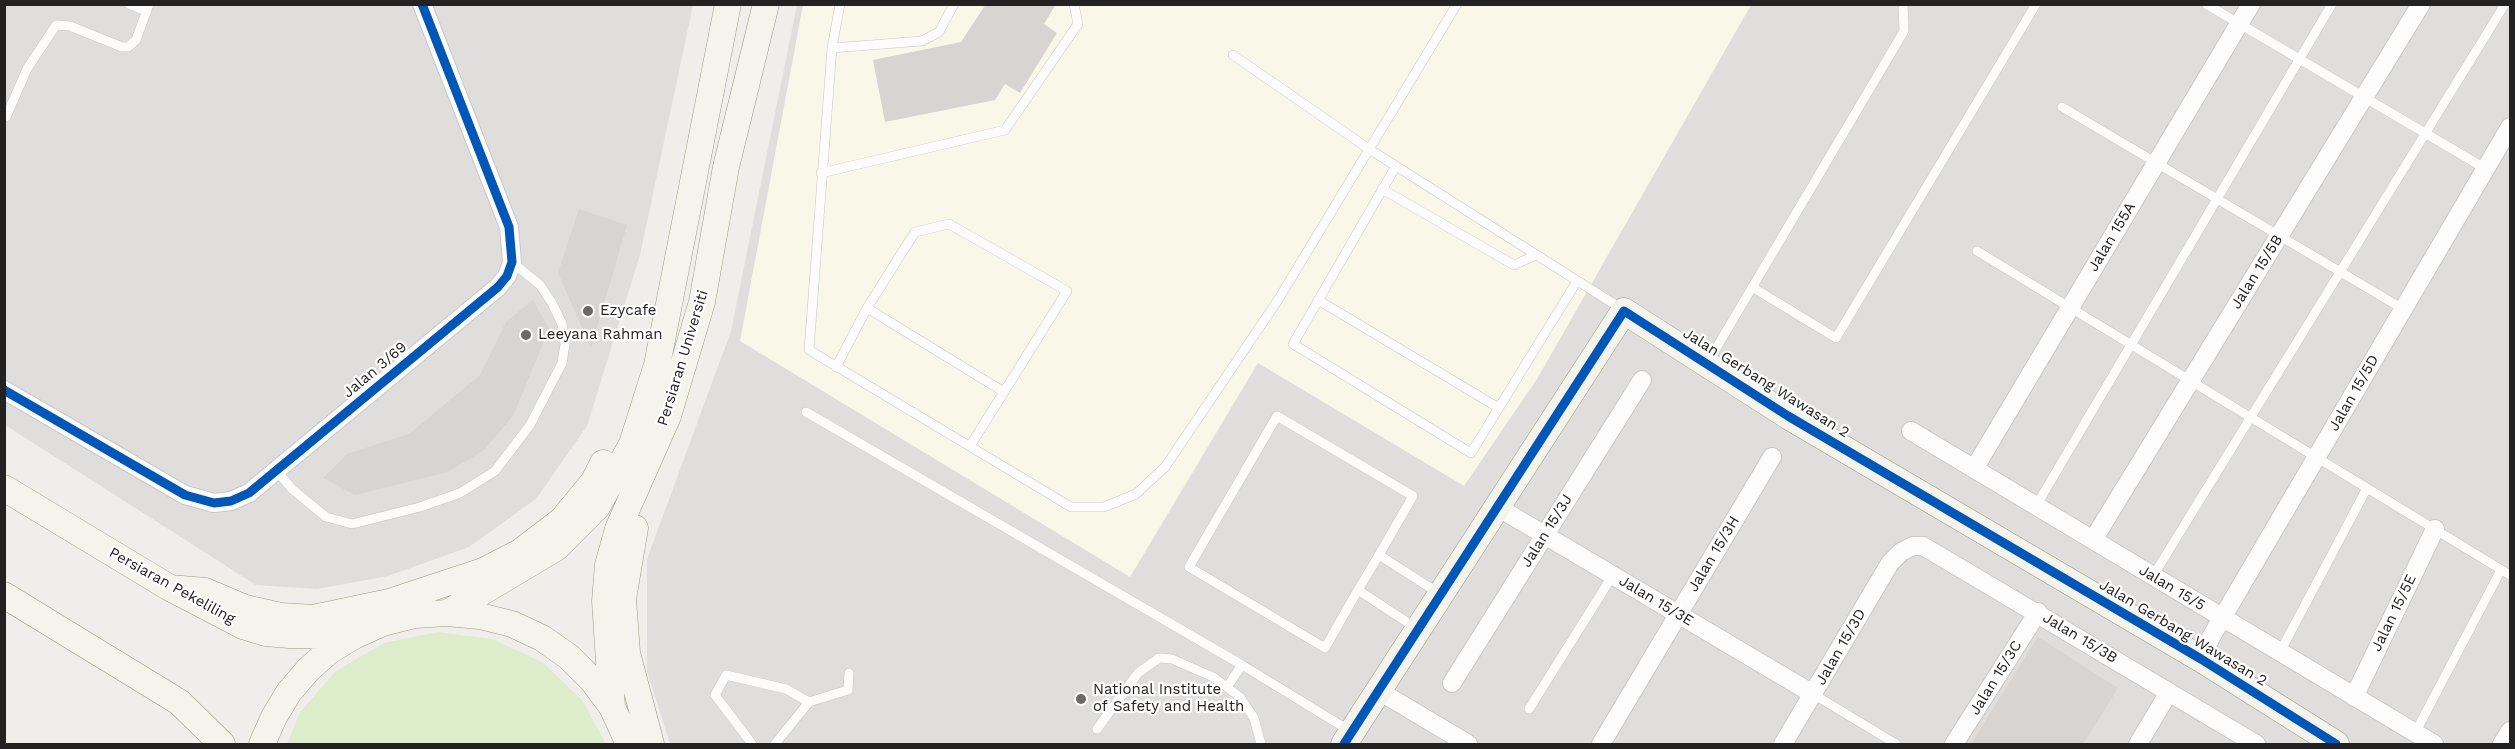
<!DOCTYPE html>
<html>
<head>
<meta charset="utf-8">
<style>
  body { margin:0 }
  #map { position:relative; width:2515px; height:749px; overflow:hidden; background:#f0eeeb; font-family:"Work Sans",sans-serif }
  canvas { display:block }
  .frame { position:absolute; inset:0; border:6px solid #222; pointer-events:none }
</style>
</head>
<body>
<div id="map">
<canvas width="2515" height="749"></canvas>
<div class="frame"></div>
</div>
<script>
const ctx = document.querySelector('canvas').getContext('2d');
ctx.lineJoin = 'round';
function paint(path, color) { ctx.fillStyle = color; ctx.fill(path, 'evenodd'); }
const poly = rows => new Path2D(rows.map(r => 'M' + r).join(''));
function strokePath(path, color, width, dash) { ctx.strokeStyle = color; ctx.lineWidth = width; ctx.lineCap = dash ? 'butt' : 'round'; ctx.setLineDash(dash || []); ctx.stroke(path); }
function write(font, color, halo, rows, align = 'center') {
  ctx.font = font + ' "Work Sans",sans-serif'; ctx.lineWidth = 4.5; ctx.setLineDash([]); ctx.textBaseline = 'middle'; ctx.strokeStyle = halo; ctx.fillStyle = color; for (const [text, x, y, turn = 0] of rows) {
    ctx.save(); ctx.translate(x, y); ctx.rotate((+turn || 0) * Math.PI / 180); ctx.textAlign = isNaN(turn) ? turn : align; if (halo) ctx.strokeText(text, 0, 0); ctx.fillText(text, 0, 0); ctx.restore();
  }
}
const residential = poly([
  [4,5,693,5,640,255,587,426,536,499,469,547,388,576,317,589,256,585,5,425],
  [797,5,2510,5,2510,744,670,744,647,671,647,559,731,331]
]);
const education = poly([
  [803,5,1751,5,1537,379,1464,486,1258,363,1130,577,740,341]
]);
const grass = poly([
  [438,632,492,639,542,662,582,700,606,744,287,744,300,712,336,671,384,643]
]);
const building = poly([
  [986,4,1056,4,1044,24,1057,33,1020,93,1005,84,995,100,885,122,873,60,961,42],
  [579,209,627,225,591,348,558,273],
  [533,300,549,329,513,416,484,450,448,472,355,495,323,478,347,454,409,434,480,375,506,322],
  [2038,637,2118,688,2083,744,1971,744]
]);
const lane = poly([
  [129,4,146,11],
  [840,4,832,48,809,350,1071,507,1104,507,1136,494,1165,467,1278,300,1457,4],
  [2206,4,2486,169],
  [832,48,922,41,939,32,954,4],
  [1233,55,1369,149,1622,309],
  [2062,107,2403,309],
  [6,117,27,69,56,25,70,26,122,47,128,47,136,40,149,4],
  [1396,166,1293,344,1471,453,1577,281],
  [821,173,1005,130,1078,24,1074,4],
  [1382,189,1514,265,1536,255],
  [1977,251,2510,575],
  [1752,287,1836,338,2036,4],
  [1318,300,1499,408],
  [1708,362,1904,31,1903,4],
  [836,367,867,308],
  [806,412,1242,665,1350,731],
  [970,446,1004,392,1067,291,949,224,915,232,867,308,1004,392],
  [277,471,292,489,326,517,352,524,420,507,460,493,495,471,530,425,562,363,565,344,562,324,552,303,540,285,512,262],
  [2036,506,2332,4],
  [2153,576,2505,4],
  [1358,590,1379,555],
  [1416,628,1358,590,1325,648,1189,567,1277,416,1413,496,1379,555,1440,594],
  [2280,652,2367,488],
  [1227,687,1242,665],
  [1813,694,1896,744],
  [1529,709,1613,575],
  [1097,729,1138,673,1159,658,1172,659,1213,677,1240,697,1254,718,1261,744],
  [2415,733,2501,570],
  [752,744,715,695,726,675,786,689,809,702,848,690,849,673],
  [775,744,809,702]
]);
const street = poly([
  [4,390,185,495,214,503,231,501,249,493,498,287,507,276,512,262,509,227,422,4],
  [1911,431,2434,744],
  [1974,469,2251,4],
  [1499,508,1813,694],
  [2093,540,2421,4],
  [2201,659,2211,637,2510,127],
  [1452,683,1642,380],
  [1379,691,1468,744],
  [2354,697,2435,529],
  [1601,744,1772,457],
  [1783,744,1890,563,1901,552,1913,546,1923,546,2256,744],
  [1954,744,2038,612],
  [2138,744,2169,692],
  [2502,744,2510,731]
]);
const secondary = poly([
  [4,488,170,588,243,626,266,633,289,635,353,636],
  [635,528,623,599,627,653,651,744],
  [170,588,205,591,245,608,281,616,313,618,389,602,483,571,520,552,562,520,594,481,603,463],
  [4,595,179,702,222,744],
  [447,613,556,548,597,507,632,444,657,365,728,4],
  [612,707,605,601,608,565,618,529,668,416,702,302,726,167,766,4],
  [262,744,274,717,289,692,308,670,329,651,354,636,383,623,415,615,447,613,480,616,512,624,542,638,569,657,592,680,612,707,629,744],
  [1344,744,1624,311,1788,416,2201,659,2336,744]
]);
const cycleway = poly([
  [4,390,185,495,214,503,231,501,249,493,498,287,507,276,512,262,509,227,422,4],
  [1344,744,1624,311,1788,416,2201,659,2336,744]
]);
const markers = [
  [588,311,6,"#6a6968"],
  [526,335,6,"#6a6968"],
  [1081,699,6,"#6a6968"]
];
const streetNames = [
  ["Jalan 155A",2112,237,-59],
  ["Jalan 15/5B",2257,272,-58],
  ["Persiaran Universiti",683,358,-73],
  ["Jalan 3/69",375,370,-40],
  ["Jalan Gerbang Wawasan 2",1766,383,32],
  ["Jalan 15/5D",2354,393,-60],
  ["Jalan 15/3J",1547,531,-58],
  ["Jalan 15/3H",1714,554,-59],
  ["Persiaran Pekeliling",172,586,29],
  ["Jalan 15/5",2172,588,31],
  ["Jalan 15/3E",1656,601,31],
  ["Jalan 15/5E",2394,613,-64],
  ["Jalan Gerbang Wawasan 2",2183,633,31],
  ["Jalan 15/3B",2080,638,31],
  ["Jalan 15/3D",1841,647,-60],
  ["Jalan 15/3C",1996,678,-58]
];
const poiNames = [
  ["Ezycafe",600,311],
  ["Leeyana Rahman",538,335],
  ["National Institute",1093,690],
  ["of Safety and Health",1093,707]
];
paint(residential, '#dfdedc');
paint(education, '#f8f7e8');
paint(grass, '#ddeccb');
paint(building, '#d7d4d2');
strokePath(lane, '#c9c8c7', 10);
strokePath(street, '#c9c8c7', 20);
strokePath(secondary, '#999a82', 27);
strokePath(lane, '#fdfcfc', 9);
strokePath(street, '#fdfcfc', 18);
strokePath(secondary, '#f4f4ed', 26);
strokePath(cycleway, '#0057b8', 9);
for (const [x, y, r, color] of markers) { const dot = new Path2D(); dot.arc(x, y, r, 0, 2 * Math.PI); ctx.fillStyle = color; ctx.fill(dot); strokePath(dot, '#fff', 2); }
write('15px', '#222', '#fff', streetNames);
write('15px', '#222', '#fff', poiNames, 'left');
</script>
</body>
</html>
